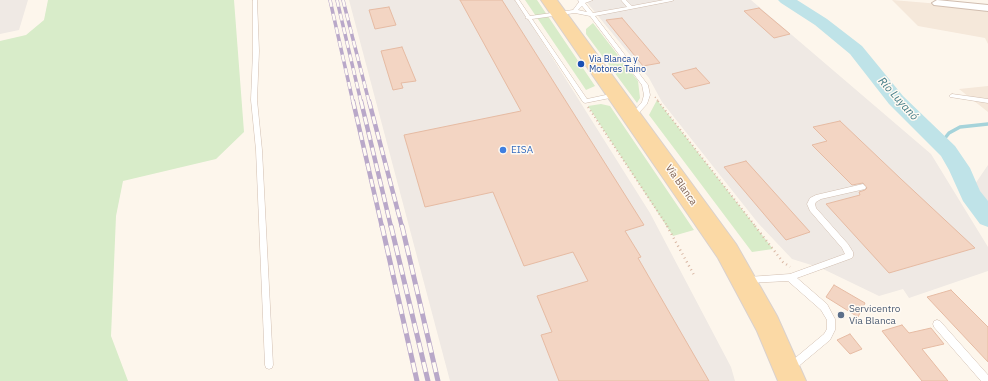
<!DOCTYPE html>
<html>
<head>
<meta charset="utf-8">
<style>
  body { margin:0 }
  canvas { display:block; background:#fdf6ec }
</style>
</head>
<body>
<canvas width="988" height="381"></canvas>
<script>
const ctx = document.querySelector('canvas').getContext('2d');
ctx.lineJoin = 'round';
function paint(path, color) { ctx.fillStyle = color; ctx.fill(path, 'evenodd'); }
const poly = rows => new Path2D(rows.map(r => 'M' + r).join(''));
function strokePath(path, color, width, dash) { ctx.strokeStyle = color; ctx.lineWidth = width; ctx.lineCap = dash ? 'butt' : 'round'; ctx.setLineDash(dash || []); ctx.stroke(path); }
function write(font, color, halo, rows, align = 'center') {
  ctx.font = font + ' "IBM Plex Sans",sans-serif'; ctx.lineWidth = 3; ctx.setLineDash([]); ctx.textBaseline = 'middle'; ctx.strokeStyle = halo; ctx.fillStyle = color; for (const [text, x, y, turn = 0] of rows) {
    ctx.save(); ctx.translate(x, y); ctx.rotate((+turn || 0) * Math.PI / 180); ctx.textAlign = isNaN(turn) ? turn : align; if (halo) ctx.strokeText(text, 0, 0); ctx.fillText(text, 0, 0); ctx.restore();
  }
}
const residential = poly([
  [892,0,988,8,988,44,985,38,918,26],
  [988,86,988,112,959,89]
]);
const industrial = poly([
  [0,0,28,0,19,30,0,34],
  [349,0,516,0,650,213,731,367,735,381,450,381],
  [585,0,751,0,931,154,988,247,988,271,909,298,903,289,879,296,821,268,792,259,758,223,662,102,649,78],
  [988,165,988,203,973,187]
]);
const green = poly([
  [48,0,234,0,244,132,216,159,123,181,116,216,111,336,128,381,0,381,0,41,26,35,44,20],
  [525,0,537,0,595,86,586,90],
  [593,23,638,81,640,98,637,103,586,34,586,29],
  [657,100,773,249,752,252,649,115],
  [601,104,610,106,694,230,673,236,588,106]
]);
const stream = poly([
  [941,143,949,133,960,127,988,124]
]);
const river = poly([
  [778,0,797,0,827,19,862,46,903,96,955,146,970,168,980,191,988,201,988,227,980,224,963,201,949,170,941,156,889,104,850,54,815,25,781,3,778,0]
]);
const building = poly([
  [460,0,502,0,644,225,625,231,641,257,638,258,709,381,559,381,541,335,552,332,537,296,588,281,573,252,524,266,493,192,425,207,404,135,521,111,460,0],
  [389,7,396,25,375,29,369,10,389,7],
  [759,8,790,34,774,38,744,11,759,8],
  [622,18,660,63,643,66,606,20,622,18],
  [402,47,416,81,401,83,403,88,393,90,381,51,402,47],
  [696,68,710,83,685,89,672,74,696,68],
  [840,121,901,179,975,248,889,273,826,204,860,195,859,192,865,190,867,188,863,183,852,185,812,145,827,141,813,127,840,121],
  [746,161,810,232,786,240,724,167,746,161],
  [834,285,865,303,858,317,826,297,834,285],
  [951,290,988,327,988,362,927,297,951,290],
  [902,325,909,333,931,328,944,344,922,349,948,381,922,381,882,331,902,325],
  [850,334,862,349,850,354,837,340,850,334]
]);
const pathFar2 = poly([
  [655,97,659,102]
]);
const pathFar1 = poly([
  [658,101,756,227],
  [588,107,668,227]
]);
const path = poly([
  [667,226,694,275],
  [755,226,783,262,790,267]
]);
const lane = poly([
  [253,0,257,0,259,51,257,100,262,150,273,365,272,368,269,369,266,368,265,365,256,150,251,100,253,51,253,0],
  [515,0,519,0,530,16,573,10,579,2,578,0,593,0,585,3,593,13,627,7,621,0,626,0,632,6,664,0,674,0,672,1,595,16,648,85,650,95,647,104,635,117,631,117,630,116,631,115,642,102,644,95,642,85,590,16,575,13,532,19,587,99,615,93,618,95,615,97,585,103,583,102,528,19,525,18,526,17,515,0],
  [582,6,587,12,578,10,582,6],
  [952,94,988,99,988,103,950,97,949,96,952,94],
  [863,184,866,187,865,189,821,199,816,202,815,204,816,208,848,244,853,252,853,256,852,258,797,278,827,304,835,319,835,330,830,340,794,370,791,371,788,370,787,367,788,364,824,334,827,329,827,320,821,310,788,281,748,283,745,282,744,280,745,278,748,277,790,274,845,254,842,248,810,211,807,204,810,198,816,195,863,184],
  [937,320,940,321,988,375,988,381,981,381,934,327,933,324,934,321,937,320]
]);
const street = poly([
  [937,0,988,5,988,11,934,5,932,3,937,0]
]);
const primary = poly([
  [541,0,557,0,736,244,777,316,806,381,778,381,757,331,718,258,541,0]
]);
const railFar2 = poly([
  [330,0,353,102],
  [337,0,361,102],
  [343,0,369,102]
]);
const railFar1 = poly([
  [353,101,382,227],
  [361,101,391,227],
  [369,101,402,227]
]);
const rail = poly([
  [382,226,417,381],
  [391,226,428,381],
  [402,226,438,381]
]);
const markers = [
  [581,64,4,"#1a4fb4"],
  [503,150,4,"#3f7fe0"],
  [841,315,4,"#5c6f8a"]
];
const farTransitnames = [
  ["Via Blanca y",589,59],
  ["Motores Taino",589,69]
];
const shopNames = [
  ["EISA",511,150]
];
const streetNames = [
  ["Vía Blanca",681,185,55]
];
const serviceNames = [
  ["Servicentro",849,309],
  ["Via Blanca",849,321]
];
const waterNames = [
  ["Río Luyanó",898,99,48]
];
paint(residential, '#f5e8da');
paint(industrial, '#efe9e4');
paint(green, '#d8ecc9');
strokePath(stream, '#a5d3da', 3.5);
paint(river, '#bfe3e8');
paint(building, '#f3d5c3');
strokePath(building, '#e6bba3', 1);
strokePath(lane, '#d1beb0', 1);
strokePath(street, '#d1beb0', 2);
strokePath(primary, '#dad1cd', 2);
strokePath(pathFar2, '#d9b8a5', 1.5, [1, 2.5]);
strokePath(pathFar1, '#d9b8a5', 2, [1, 3]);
strokePath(path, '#d9b8a5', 2.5, [1, 3.5]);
paint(lane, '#fff');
paint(street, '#fff');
paint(primary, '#fbd9a5');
strokePath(railFar2, '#b9a8c9', 3.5);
strokePath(railFar1, '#b9a8c9', 4.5);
strokePath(rail, '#b9a8c9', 5);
strokePath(railFar2, '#fffaf3', 2.5, [7]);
strokePath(railFar1, '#fffaf3', 3, [8]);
strokePath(rail, '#fffaf3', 3.5, [10]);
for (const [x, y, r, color] of markers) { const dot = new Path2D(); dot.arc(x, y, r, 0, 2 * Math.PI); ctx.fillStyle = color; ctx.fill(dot); strokePath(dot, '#fffaf3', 1.5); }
write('9px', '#164399', '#fffaf3', farTransitnames, 'left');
write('10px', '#366cbe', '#fffaf3', shopNames, 'left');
write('10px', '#7a5c4d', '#fffaf3', streetNames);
write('10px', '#4e5e75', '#fffaf3', serviceNames, 'left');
write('italic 11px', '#437c86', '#fffaf3', waterNames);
</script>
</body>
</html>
